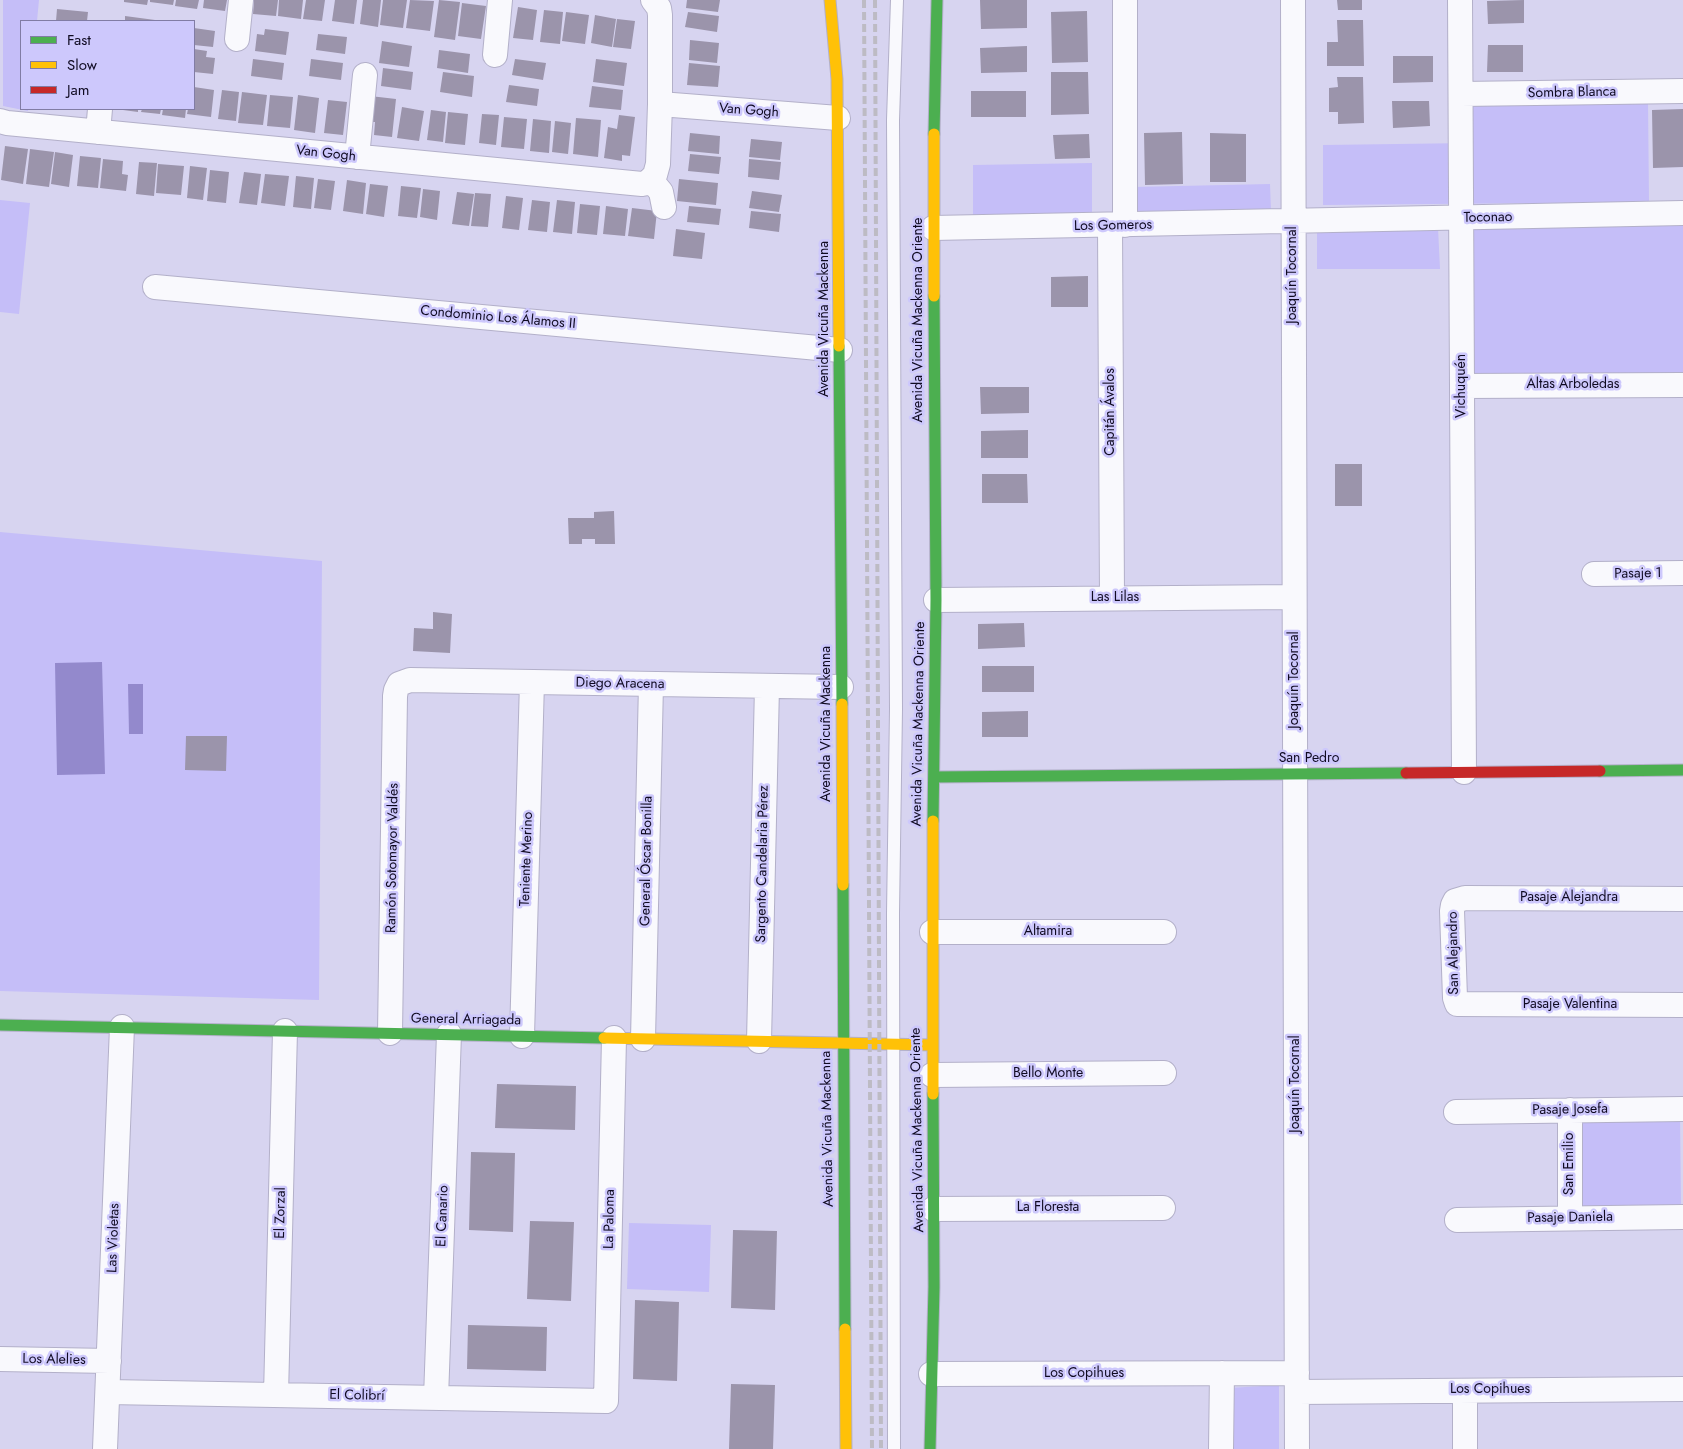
<!DOCTYPE html>
<html>
<head>
<meta charset="utf-8">
<style>
  body { margin:0 }
  #map { position:relative; width:1683px; height:1449px; overflow:hidden; background:#d7d4f0; font-family:Jost,sans-serif }
  canvas { display:block }
  .legend { position:absolute; left:20px; top:20px; width:175px; height:90px; box-sizing:border-box; background:#cdc8fc; border:1px solid #817ca4; margin:0; padding:6px 9px; list-style:none; font-size:15px; color:#0f0a21 }
  .legend li { display:flex; align-items:center; gap:10px; height:25px }
  .legend b { width:25px; border:1px solid #817ca4 }
</style>
</head>
<body>
<div id="map">
<canvas width="1683" height="1449"></canvas>
<ul class="legend">
<li><b style="height:6px;background:#4caf50"></b>Fast</li>
<li><b style="height:6px;background:#ffc107"></b>Slow</li>
<li><b style="height:6px;background:#c62828"></b>Jam</li>
</ul>
</div>
<script>
const ctx = document.querySelector('canvas').getContext('2d');
ctx.lineJoin = 'round';
function paint(path, color) { ctx.fillStyle = color; ctx.fill(path, 'evenodd'); }
const poly = rows => new Path2D(rows.map(r => 'M' + r).join(''));
function strokePath(path, color, width, dash) { ctx.strokeStyle = color; ctx.lineWidth = width; ctx.lineCap = dash ? 'butt' : 'round'; ctx.setLineDash(dash || []); ctx.stroke(path); }
function write(font, color, halo, rows, align = 'center') {
  ctx.font = font + ' Jost,sans-serif'; ctx.lineWidth = 5; ctx.setLineDash([]); ctx.textBaseline = 'middle'; ctx.strokeStyle = halo; ctx.fillStyle = color; for (const [text, x, y, turn = 0] of rows) {
    ctx.save(); ctx.translate(x, y); ctx.rotate((+turn || 0) * Math.PI / 180); ctx.textAlign = isNaN(turn) ? turn : align; if (halo) ctx.strokeText(text, 0, 0); ctx.fillText(text, 0, 0); ctx.restore();
  }
}
const green = poly([
  [3,0,39,0,37,21,21,21,21,109,28,109,28,111,3,106],
  [1648,101,1649,202,1323,205,1323,145,1471,143,1471,102],
  [1092,163,1092,215,973,216,973,165],
  [1270,184,1271,211,1134,216,1133,187],
  [0,200,30,203,19,314,0,312],
  [1683,225,1683,378,1473,381,1472,227],
  [1438,228,1440,269,1317,269,1317,230],
  [0,532,322,561,319,1000,0,991],
  [1680,1113,1681,1207,1580,1208,1579,1114],
  [629,1223,711,1225,709,1292,627,1289],
  [1279,1385,1279,1449,1228,1449,1229,1388]
]);
const water = poly([
  [102,662,105,774,57,775,55,663],
  [128,684,143,684,143,734,129,734]
]);
const building = poly([
  [124,0,148,0,147,5,124,2],
  [150,0,174,0,173,5,150,2],
  [176,0,199,0,197,9,175,6],
  [204,0,227,0,225,11,203,8],
  [254,0,278,0,276,16,253,14],
  [279,0,303,0,301,19,278,16],
  [306,0,325,0,322,21,303,19],
  [335,0,357,0,354,24,332,21],
  [363,0,381,0,378,27,360,24],
  [383,0,407,0,403,28,380,25],
  [410,0,434,1,430,31,406,28],
  [439,0,460,2,455,40,434,37],
  [687,0,720,0,718,12,686,8],
  [980,0,1027,0,1027,28,981,29],
  [1337,0,1362,0,1362,10,1338,10],
  [1524,0,1524,23,1488,24,1487,1],
  [462,3,486,6,481,39,458,36],
  [518,7,537,10,533,40,513,38],
  [57,9,88,12,87,21,56,21],
  [544,10,563,12,560,44,540,42],
  [1087,11,1088,62,1052,63,1051,12],
  [566,12,589,15,585,44,562,41],
  [688,12,719,16,717,32,685,27],
  [595,15,616,19,612,47,591,43],
  [125,16,155,20,155,21,125,21],
  [617,19,635,21,631,49,613,47],
  [1337,20,1363,20,1364,66,1327,66,1327,42,1338,42],
  [194,28,215,31,213,47,194,45],
  [265,29,289,32,286,55,255,51,257,34,264,35],
  [318,34,347,37,345,54,316,50],
  [690,40,719,43,717,63,689,60],
  [382,41,412,46,409,67,379,63],
  [1488,45,1523,45,1523,72,1487,72],
  [1027,46,1027,72,981,73,980,48],
  [194,49,207,51,206,57,215,58,213,74,194,72],
  [439,50,470,54,468,73,437,68],
  [1393,56,1433,56,1433,82,1393,83],
  [253,59,284,63,282,80,251,76],
  [311,59,343,63,341,80,309,76],
  [515,59,546,63,543,80,512,75],
  [596,59,627,63,624,86,593,82],
  [689,63,720,66,718,87,687,85],
  [383,68,413,72,411,90,381,86],
  [443,72,474,76,472,97,440,92],
  [1051,72,1088,72,1089,114,1051,115],
  [1337,77,1363,77,1364,123,1338,124,1338,112,1329,112,1329,88,1338,87],
  [509,85,539,89,537,106,506,102],
  [592,86,623,90,621,110,589,107],
  [194,87,214,90,211,117,187,114,188,109,194,109],
  [222,90,239,92,236,121,218,119],
  [971,91,1026,91,1026,117,971,117],
  [242,92,267,95,263,125,238,123],
  [270,95,293,97,290,128,267,126],
  [298,95,319,98,315,133,294,130],
  [370,96,396,99,392,137,374,135,375,122,368,122],
  [328,100,347,102,343,135,324,133],
  [1392,101,1429,101,1430,126,1393,128],
  [402,107,424,111,419,141,397,138],
  [123,109,138,109,138,112,123,110],
  [142,109,161,109,160,114,141,112],
  [163,109,186,109,185,118,162,115],
  [1683,109,1683,167,1653,168,1652,110],
  [431,110,446,112,443,142,427,140],
  [448,112,468,114,465,145,445,143],
  [482,114,499,115,496,145,479,143],
  [619,115,635,117,630,156,622,155,622,161,604,158,608,127,617,129],
  [504,117,527,119,524,149,501,147],
  [576,118,601,120,598,157,573,154],
  [533,119,551,121,549,153,530,151],
  [555,121,571,123,568,154,552,152],
  [1182,132,1183,184,1145,185,1144,133],
  [690,133,720,136,719,154,688,151],
  [1210,133,1246,134,1246,182,1210,182],
  [1089,134,1090,158,1055,159,1053,135],
  [751,139,782,142,780,160,749,157],
  [5,146,28,149,23,184,1,180],
  [30,149,54,152,49,187,26,184],
  [55,152,73,155,69,187,51,184],
  [690,154,721,157,719,174,688,171],
  [80,156,101,158,98,188,77,186],
  [103,159,123,161,122,174,128,175,126,191,100,188],
  [749,159,781,162,779,180,748,177],
  [139,162,157,163,154,196,136,194],
  [158,164,184,166,181,195,156,193],
  [190,166,207,168,203,200,187,198],
  [210,170,229,172,226,203,207,201],
  [244,172,261,174,257,205,239,203],
  [265,174,289,176,285,206,261,203],
  [296,176,314,178,311,209,293,207],
  [318,179,335,181,331,210,314,208],
  [679,179,718,183,716,205,677,201],
  [347,180,366,183,363,214,343,211],
  [370,184,388,186,384,217,366,214],
  [401,186,421,188,417,218,398,216],
  [423,189,440,191,437,220,420,217],
  [752,191,782,195,779,212,749,208],
  [457,192,474,194,469,226,452,224],
  [475,193,491,194,488,227,471,226],
  [506,196,523,198,519,230,502,228],
  [532,200,550,202,547,232,528,230],
  [557,200,575,202,572,234,553,232],
  [580,204,600,206,597,235,577,233],
  [606,206,628,209,625,236,603,234],
  [689,206,721,209,719,225,687,222],
  [632,208,657,211,654,239,628,236],
  [751,211,781,214,779,232,749,228],
  [676,229,705,233,702,259,673,256],
  [1088,276,1088,307,1051,307,1051,277],
  [980,387,1029,387,1029,413,981,414],
  [1028,430,1028,458,981,458,981,431],
  [1335,464,1362,464,1362,506,1335,506],
  [982,474,1027,474,1028,503,982,503],
  [614,511,615,544,595,544,595,539,582,539,582,544,569,544,568,518,594,518,594,512],
  [433,612,452,614,450,653,413,651,414,628,433,629],
  [1024,623,1025,647,978,649,978,624],
  [982,666,1034,666,1034,692,982,692],
  [1028,711,1028,737,982,737,982,712],
  [186,736,227,736,226,771,185,770],
  [497,1084,576,1086,575,1130,495,1128],
  [471,1152,515,1153,513,1232,469,1230],
  [530,1221,574,1222,571,1301,527,1299],
  [733,1230,777,1231,775,1310,731,1308],
  [635,1300,679,1302,677,1381,633,1379],
  [468,1325,547,1327,546,1371,467,1369],
  [731,1384,775,1385,773,1449,729,1449]
]);
const lane = poly([
  [894,1449,893,913,896,709,893,120,897,0]
]);
const street = poly([
  [1125,0,1125,225],
  [1293,0,1297,1449],
  [1460,0,1464,772],
  [237,39,241,0],
  [495,55,500,0],
  [1461,94,1683,91],
  [660,104,838,118],
  [0,121,7,123,642,184,647,183,655,175,658,164,660,104,660,15,659,8,653,0],
  [98,132,100,109],
  [357,157,365,75],
  [651,180,661,192,664,207],
  [1110,226,1112,598],
  [933,228,1683,213],
  [155,287,840,350],
  [1462,386,1683,385],
  [1594,574,1683,573],
  [936,600,1294,597],
  [1683,899,1465,898,1455,901,1453,905,1452,911,1455,998,1457,1004,1683,1005],
  [932,932,1164,932],
  [390,1033,395,696,396,690,399,684,410,680,841,687],
  [522,1036,532,682],
  [643,1039,651,684],
  [759,1041,767,686],
  [932,1075,1164,1073],
  [1570,1110,1570,1218],
  [1456,1112,1683,1109],
  [933,1209,1163,1208],
  [1457,1220,1683,1217],
  [0,1359,109,1361],
  [931,1374,1297,1373],
  [108,1392,606,1401,614,1038],
  [1297,1392,1683,1389],
  [276,1395,285,1031],
  [436,1398,449,1034],
  [105,1449,122,1027],
  [1221,1449,1222,1373],
  [1465,1449,1465,1391]
]);
const fast = poly([
  [934,134,937,0],
  [839,346,842,704],
  [1600,771,1683,770],
  [934,777,1406,773],
  [933,821,936,600,934,296],
  [843,885,845,1329],
  [0,1025,604,1038],
  [930,1449,934,1287,933,1094]
]);
const slow = poly([
  [830,0,837,79,839,346],
  [934,296,934,134],
  [842,704,843,885],
  [604,1038,932,1045],
  [933,1094,933,821],
  [845,1329,846,1449]
]);
const jam = poly([
  [1406,773,1600,771]
]);
const rail = poly([
  [864,0,872,1449],
  [875,0,881,1449]
]);
const streetNames = [
  ["Sombra Blanca",1572,93,-1],
  ["Van Gogh",749,111,4],
  ["Van Gogh",326,154,6],
  ["Toconao",1488,218,-1],
  ["Los Gomeros",1113,226,-1],
  ["Joaquín Tocornal",1293,275,-90],
  ["Condominio Los Álamos II",498,318,5],
  ["Avenida Vicuña Mackenna",825,319,-90],
  ["Avenida Vicuña Mackenna Oriente",919,320,-90],
  ["Altas Arboledas",1573,385],
  ["Vichuquén",1462,386,-90],
  ["Capitán Ávalos",1111,412,-90],
  ["Pasaje 1",1638,574,-1],
  ["Las Lilas",1115,598],
  ["Joaquín Tocornal",1295,680,-90],
  ["Diego Aracena",620,684,1],
  ["Avenida Vicuña Mackenna",827,724,-90],
  ["Avenida Vicuña Mackenna Oriente",919,724,-89],
  ["San Pedro",1309,759],
  ["Ramón Sotomayor Valdés",393,858,-89],
  ["Teniente Merino",527,859,-88],
  ["General Óscar Bonilla",647,861,-89],
  ["Sargento Candelaria Pérez",763,864,-89],
  ["Pasaje Alejandra",1569,898],
  ["Altamira",1048,932],
  ["San Alejandro",1454,953,-91],
  ["Pasaje Valentina",1570,1005],
  ["General Arriagada",466,1020,1],
  ["Bello Monte",1048,1074],
  ["Joaquín Tocornal",1296,1084,-90],
  ["Pasaje Josefa",1570,1110,-1],
  ["Avenida Vicuña Mackenna",828,1129,-91],
  ["Avenida Vicuña Mackenna Oriente",918,1130,-91],
  ["San Emilio",1570,1164,-90],
  ["La Floresta",1048,1208],
  ["El Zorzal",281,1213,-89],
  ["El Canario",443,1216,-88],
  ["Pasaje Daniela",1570,1218,-1],
  ["La Paloma",610,1219,-89],
  ["Las Violetas",114,1238,-88],
  ["Los Alelies",54,1360,1],
  ["Los Copihues",1084,1374],
  ["Los Copihues",1490,1390],
  ["El Colibrí",357,1396,1]
];
paint(green, '#c5bef8');
paint(water, '#9389cc');
paint(building, '#9b94ab');
strokePath(lane, '#b3b0c9', 14);
strokePath(street, '#b3b0c9', 26);
strokePath(fast, '#b3b0c9', 13);
strokePath(slow, '#b3b0c9', 13);
strokePath(jam, '#b3b0c9', 13);
strokePath(lane, '#f9f9fd', 12);
strokePath(street, '#f9f9fd', 24);
strokePath(fast, '#4caf50', 11);
strokePath(slow, '#ffc107', 11);
strokePath(jam, '#c62828', 11);
strokePath(rail, '#bdbbc4', 4, [8, 4]);
write('14px', '#0f0a21', '#cdc8fc', streetNames);
</script>
</body>
</html>
